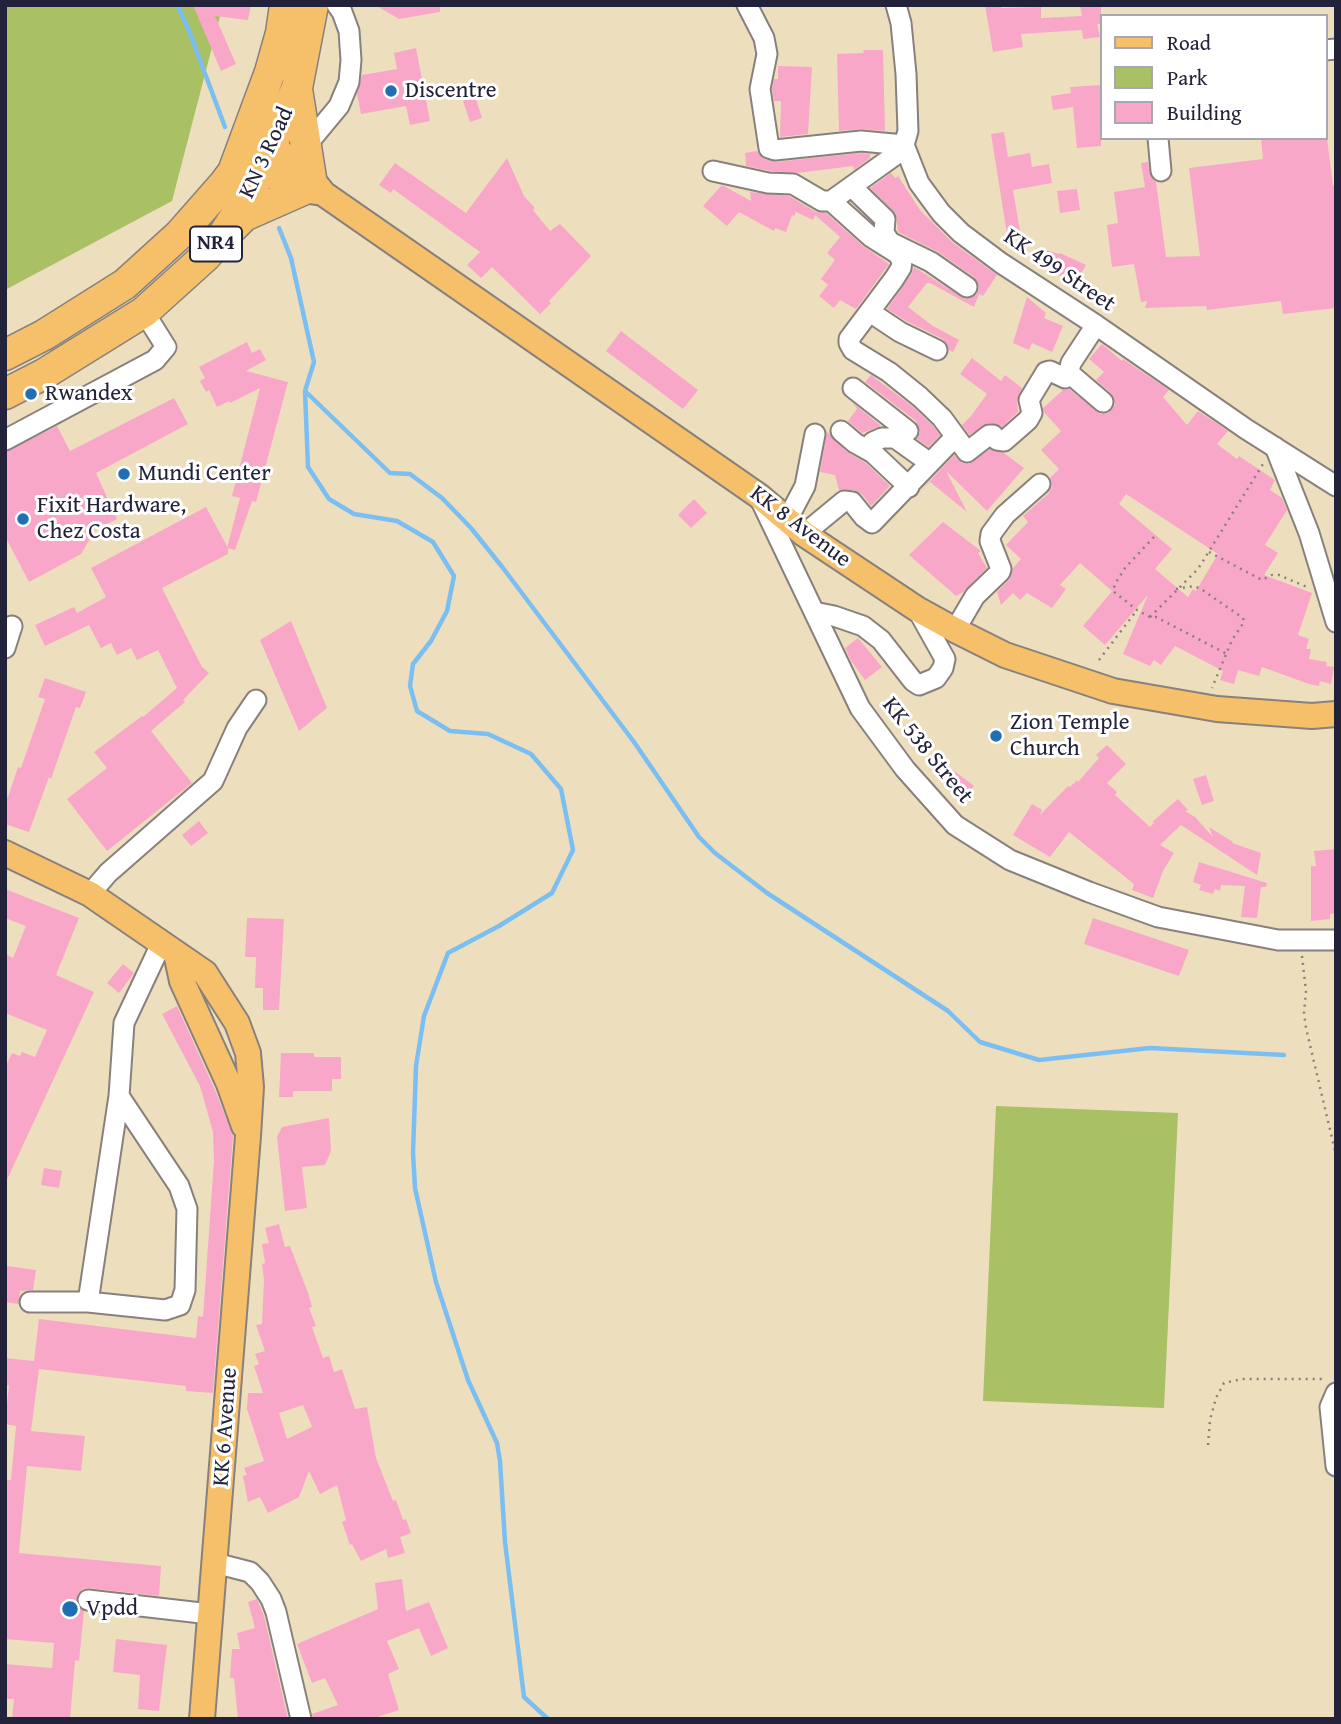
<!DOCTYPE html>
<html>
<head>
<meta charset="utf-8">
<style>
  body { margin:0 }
  #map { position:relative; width:1341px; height:1724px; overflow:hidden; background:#eddfbe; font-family:"Gentium Book Plus",serif }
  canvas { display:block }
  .frame { position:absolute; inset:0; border:7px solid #22223b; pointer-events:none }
  .legend { position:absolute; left:1100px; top:14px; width:228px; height:126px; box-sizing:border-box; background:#fff; border:2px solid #a7a7b1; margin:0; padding:9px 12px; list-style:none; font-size:21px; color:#22223b }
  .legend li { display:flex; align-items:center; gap:14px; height:35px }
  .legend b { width:35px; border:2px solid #a7a7b1 }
</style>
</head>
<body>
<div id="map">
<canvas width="1341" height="1724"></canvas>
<div class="frame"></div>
<ul class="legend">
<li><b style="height:9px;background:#f6c06b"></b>Road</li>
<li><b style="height:19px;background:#aac064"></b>Park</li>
<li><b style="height:19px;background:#f9a7c9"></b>Building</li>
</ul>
</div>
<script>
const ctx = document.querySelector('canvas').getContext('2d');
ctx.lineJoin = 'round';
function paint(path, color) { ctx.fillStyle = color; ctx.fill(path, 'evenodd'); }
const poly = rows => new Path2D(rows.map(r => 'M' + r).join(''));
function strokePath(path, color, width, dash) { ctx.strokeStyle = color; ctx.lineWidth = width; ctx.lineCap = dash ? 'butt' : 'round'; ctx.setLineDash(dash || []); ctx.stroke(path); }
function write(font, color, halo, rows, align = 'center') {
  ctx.font = font + ' "Gentium Book Plus",serif'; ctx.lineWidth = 6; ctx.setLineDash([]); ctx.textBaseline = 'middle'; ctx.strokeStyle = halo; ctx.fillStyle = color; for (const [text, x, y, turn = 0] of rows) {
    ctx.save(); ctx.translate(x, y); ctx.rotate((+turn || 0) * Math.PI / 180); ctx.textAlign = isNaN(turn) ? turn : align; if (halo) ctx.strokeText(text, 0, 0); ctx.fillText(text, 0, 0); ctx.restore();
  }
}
const green = poly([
  [5,5,223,5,172,201,5,290],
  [996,1106,1178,1113,1164,1408,983,1401]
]);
const stream = poly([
  [177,5,188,28,225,127],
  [279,228,291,258,314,362,305,391,390,473,410,474,442,498,471,528,503,568,634,742,699,837,715,853,767,893,948,1011,980,1042,1039,1060,1150,1048,1284,1055],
  [305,391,308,467,329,499,354,514,397,521,433,542,454,576,447,611,431,641,413,664,410,686,417,711,450,731,488,734,531,754,561,789,573,850,552,893,499,926,448,953,424,1016,416,1066,413,1153,415,1188,436,1282,468,1380,497,1443,500,1461,505,1542,524,1697,548,1719]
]);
const building = poly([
  [193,5,251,5,248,20,215,16,236,64,221,71],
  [375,5,440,5,440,12,399,19],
  [985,5,1001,5,1001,8,1041,7,1041,18,1082,16,1080,5,1101,5,1101,24,1097,24,1100,37,1083,39,1082,30,1021,34,1023,47,993,52],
  [416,48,430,121,410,125,406,106,361,114,357,94,362,75,397,69,394,53],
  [863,50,883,50,885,131,860,129,839,131,837,54,864,53],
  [778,66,812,67,808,134,780,137,781,101,774,101,772,89,774,79,778,79],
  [1101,85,1101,146,1077,148,1073,107,1053,110,1051,96,1071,93,1070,87],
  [475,96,482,118,470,122,463,101],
  [1004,132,1008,157,1030,153,1032,167,1049,164,1052,183,1013,190,1020,231,1007,234,991,134],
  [1261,138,1327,138,1333,186,1336,185,1336,308,1283,314,1281,301,1207,310,1206,306,1145,308,1147,301,1141,302,1134,264,1112,267,1107,225,1118,223,1114,192,1145,187,1141,163,1148,162,1151,177,1156,182,1166,257,1200,256,1189,168,1263,159],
  [757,151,764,159,776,162,861,153,870,154,870,158,854,170,853,166,797,173,770,171,746,166,745,153],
  [507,158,524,196,535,208,533,210,550,231,560,224,591,256,549,301,551,303,540,314,492,267,481,278,467,265,480,252,393,189,391,193,379,185,395,163,466,213],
  [891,173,895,178,898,176,920,210,952,242,997,275,983,296,979,294,974,307,930,283,927,283,908,307,933,326,959,340,953,352,949,350,943,339,906,321,887,309,911,275,914,267,965,299,977,294,979,287,974,277,938,252,898,232,896,214,870,188],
  [721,186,724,186,751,201,750,192,789,196,816,212,826,213,863,246,889,264,856,309,840,300,834,308,819,296,828,285,821,279,835,260,827,253,840,237,815,215,813,220,796,212,794,216,792,215,786,232,775,228,774,231,739,212,727,226,703,206],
  [1077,189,1080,210,1060,213,1057,191],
  [1039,248,1059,254,1060,253,1086,265,1076,283,1033,262],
  [1027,297,1046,313,1044,318,1063,326,1052,352,1032,343,1029,350,1013,343],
  [621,331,698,390,683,409,606,351],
  [247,342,252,353,260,349,266,360,246,371,288,382,256,502,252,501,235,550,227,548,240,498,232,496,260,388,230,403,229,401,217,407,209,390,206,392,200,381,205,378,199,367],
  [1102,344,1122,361,1123,359,1169,390,1163,397,1187,425,1198,411,1228,431,1217,444,1237,459,1239,456,1275,480,1270,490,1282,498,1287,510,1265,545,1278,553,1264,575,1312,593,1298,635,1309,639,1306,649,1311,649,1309,659,1327,662,1326,666,1334,667,1331,684,1320,681,1319,686,1309,684,1262,667,1259,676,1238,670,1234,684,1220,680,1223,671,1175,646,1161,665,1154,660,1150,666,1123,654,1148,595,1105,645,1083,626,1112,591,1080,563,1060,585,1066,589,1052,608,1027,593,1020,600,1013,593,1001,605,997,592,1009,580,1013,568,1021,559,1006,545,1028,522,1023,516,1049,493,1052,487,1050,478,1059,469,1041,450,1061,431,1044,412,1043,408,1063,390,1069,389,1100,414,1108,413,1115,405,1111,393,1096,380,1104,372,1089,359],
  [1126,494,1218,554,1196,591,1193,589,1188,597,1155,569,1172,549,1119,504],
  [972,358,1001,381,1005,375,1022,388,1017,402,1018,412,1002,427,988,423,969,435,962,425,971,416,987,394,960,374],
  [871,375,912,406,933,426,940,435,928,447,917,439,920,432,916,421,865,382],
  [174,398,188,424,96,473,117,519,95,530,81,554,29,582,5,536,5,452,57,426,70,451],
  [853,403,881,426,862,433,848,421,857,409],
  [827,432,847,452,866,463,890,486,871,506,862,494,854,490,839,490,835,475,820,472],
  [990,449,1004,453,1024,468,987,511,946,471,967,512,930,482,919,493,954,455,962,463,969,464],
  [694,499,707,513,691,528,678,515],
  [206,507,228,548,228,554,162,588,202,667,209,673,183,700,185,702,151,731,192,783,107,851,67,799,107,768,94,752,142,716,143,717,177,688,158,650,137,660,131,648,117,655,111,643,101,648,89,625,45,646,35,625,74,607,77,613,106,597,91,568],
  [943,522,981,551,978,553,987,568,963,592,956,596,909,555],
  [291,621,327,708,299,731,260,640],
  [858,638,882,667,865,680,851,661,845,648],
  [45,678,86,692,80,708,76,707,51,779,49,777,29,832,5,824,5,796,8,797,18,767,21,768,45,699,38,697],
  [1107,745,1126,764,1107,783,1117,792,1115,795,1150,827,1155,822,1151,823,1178,799,1188,810,1185,811,1195,817,1213,837,1209,827,1233,842,1232,843,1261,853,1257,875,1181,825,1160,845,1174,853,1163,871,1153,898,1132,890,1134,884,1069,832,1050,857,1013,835,1032,804,1042,810,1040,815,1068,786,1070,787,1077,780,1078,782,1099,758,1096,755],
  [953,770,974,786,965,797,945,780],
  [1206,775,1214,801,1202,805,1193,779],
  [199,821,208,833,191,846,182,835],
  [1336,849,1336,913,1330,914,1330,919,1311,921,1311,866,1316,866,1314,851],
  [1199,862,1267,883,1266,887,1261,887,1257,918,1241,917,1245,886,1221,885,1220,891,1215,889,1213,894,1199,890,1201,885,1193,882],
  [5,889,79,918,56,975,94,992,5,1184,5,1068,12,1053,20,1056,22,1052,35,1057,47,1030,5,1013,5,954,13,958,26,926,5,918],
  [247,918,284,919,279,1010,263,1010,263,988,255,988,256,957,245,957],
  [1093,918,1189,950,1179,976,1084,944],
  [123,964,134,973,119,993,107,983],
  [177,1006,215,1090,233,1136,213,1393,186,1391,186,1386,39,1369,31,1431,85,1436,81,1471,27,1466,19,1553,161,1566,159,1596,89,1588,83,1589,78,1593,77,1604,84,1611,79,1661,75,1660,70,1719,12,1719,14,1699,5,1699,5,1664,52,1668,54,1643,5,1639,5,1480,11,1480,16,1426,5,1424,9,1385,5,1385,5,1358,34,1361,39,1319,196,1338,198,1316,203,1317,214,1161,213,1132,200,1086,162,1014],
  [281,1053,314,1053,314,1057,341,1057,341,1079,332,1079,332,1091,293,1091,293,1097,279,1097],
  [329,1118,331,1151,325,1165,302,1167,307,1208,285,1211,277,1137,282,1127],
  [44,1168,62,1171,59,1188,41,1185],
  [279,1224,285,1247,290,1246,308,1293,312,1307,309,1308,316,1326,312,1327,323,1358,329,1356,334,1372,342,1369,355,1409,367,1407,376,1458,393,1501,396,1500,403,1520,406,1519,411,1533,400,1537,405,1553,388,1558,386,1549,361,1561,352,1544,350,1545,342,1522,346,1520,337,1485,320,1494,309,1471,299,1497,268,1513,260,1497,248,1502,243,1476,247,1475,244,1468,264,1461,247,1409,248,1393,263,1393,254,1366,259,1364,255,1354,265,1351,256,1325,262,1324,264,1279,262,1264,265,1263,262,1244,269,1243,265,1228],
  [303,1405,312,1427,287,1439,279,1413],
  [7,1266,36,1270,33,1290,20,1291,18,1304,5,1302],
  [402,1579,406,1611,429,1602,448,1648,431,1656,419,1628,387,1641,399,1669,388,1674,399,1710,371,1719,313,1719,312,1714,338,1705,325,1678,312,1683,297,1644,378,1609,375,1583],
  [257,1599,264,1616,288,1719,238,1719,234,1678,230,1678,232,1649,240,1649,237,1633,255,1628,248,1602],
  [116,1639,167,1645,159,1711,138,1709,140,1675,113,1672]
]);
const path = poly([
  [1154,537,1125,568,1115,584,1113,591,1137,610,1150,617,1156,617,1227,654],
  [1209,552,1262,580,1272,575,1279,575,1307,587],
  [1176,589,1194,586,1201,589,1243,618,1244,622,1232,640,1212,688],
  [1150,617,1198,569,1263,464],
  [1099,660,1137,610],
  [1302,956,1306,991,1304,1013,1306,1028,1336,1155],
  [1208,1445,1210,1420,1216,1398,1224,1383,1242,1379,1325,1379]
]);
const minor = poly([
  [747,5,764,38,767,54,760,89,769,148,775,150,861,141,904,145],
  [896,5,901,23,906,74,908,131,904,145,919,183,941,213,961,233,1001,263,1096,325,1246,429,1336,486],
  [1325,50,1336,49],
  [1158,138,1161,171],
  [305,147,339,106,349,82,351,60,349,31,342,12,337,5],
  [713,171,768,183,793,184,822,201,831,201,894,156,904,145],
  [852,187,885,219,884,233,890,242,931,262,967,287],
  [831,201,871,237,898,254,902,261,901,268,894,279,849,339,849,343,853,350,889,372,920,397,942,418,967,452,989,435,993,435,997,440,1004,441,1028,420,1032,413,1029,400,1046,372,1050,371,1065,378,1068,376,1071,363,1096,325],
  [870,312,900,332,937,350],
  [1069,373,1103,402],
  [853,388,908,431],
  [841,431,855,443,873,453,909,487],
  [5,440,155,360,166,347,144,312],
  [1275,447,1309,533,1336,622],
  [870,451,873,442,882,438,895,438,930,463],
  [760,499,860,708,905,769,955,825,1010,860,1089,892,1158,917,1278,940,1336,940],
  [787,520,805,486,815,434],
  [804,534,844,501,852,502,864,517,872,523,955,437],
  [814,612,834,616,863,626,881,640,913,681,919,685,936,678,943,668,945,659,917,609],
  [955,630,975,596,1000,572,1001,569,990,541,991,534,1005,515,1040,484],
  [5,648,12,626],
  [90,894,108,873,213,781,237,728,256,700],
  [30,1302,88,1302,119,1096,124,1023,162,942],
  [88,1302,165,1310,180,1305,185,1290,187,1209,179,1186,119,1096],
  [1336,1393,1330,1407,1336,1466],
  [215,1563,250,1572,260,1582,271,1599,276,1612,301,1719],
  [88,1600,210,1614]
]);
const major = poly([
  [258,133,311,178,324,194,759,496,804,534,917,609,955,630,1005,655,1113,691,1217,709,1312,716,1336,714],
  [242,172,261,171,303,190,316,192],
  [5,853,90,894,205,973,237,1023,248,1053,251,1087,248,1136,202,1719],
  [176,953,182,981,229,1084,244,1126]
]);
const highway = poly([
  [297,89,311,178],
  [233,227,244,216,303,190],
  [5,355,44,335,125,284,180,234,224,184,233,172,270,72,281,33,285,5],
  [5,394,44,374,144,312,206,256,220,240,248,197,297,88,313,5]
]);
const markers = [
  [391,91,7,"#1f6fb2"],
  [31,394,7,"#1f6fb2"],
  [124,474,7,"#1f6fb2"],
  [23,519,7,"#1f6fb2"],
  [996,736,7,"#1f6fb2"],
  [70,1609,9,"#1f6fb2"]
];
const shields = [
  [216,244,52]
];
const shieldNames = [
  ["NR4",216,244]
];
const poiNames = [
  ["Discentre",405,91],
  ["Rwandex",45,394],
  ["Mundi Center",138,474],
  ["Fixit Hardware,",37,506],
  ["Chez Costa",37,532],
  ["Zion Temple",1010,723],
  ["Church",1010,749],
  ["Vpdd",86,1609]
];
const streetNames = [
  ["KN 3 Road",267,153,-65],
  ["KK 499 Street",1059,271,34],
  ["KK 8 Avenue",800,527,37],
  ["KK 538 Street",927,751,51],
  ["KK 6 Avenue",226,1427,-86]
];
paint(green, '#aac064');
strokePath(stream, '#7bbef1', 4.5);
paint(building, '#f9a7c9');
strokePath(minor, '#88807c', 23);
strokePath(major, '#88807c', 28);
strokePath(highway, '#88807c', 33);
strokePath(path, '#88807c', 2.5, [2, 5]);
strokePath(minor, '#fff', 19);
strokePath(major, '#f6c06b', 24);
strokePath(highway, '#f6c06b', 30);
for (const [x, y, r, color] of markers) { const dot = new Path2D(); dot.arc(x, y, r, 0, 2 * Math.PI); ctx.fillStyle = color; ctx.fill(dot); strokePath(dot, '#fff', 2.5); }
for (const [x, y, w] of shields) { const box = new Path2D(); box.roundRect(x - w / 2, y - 17.5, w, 35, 5); ctx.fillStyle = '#fff'; ctx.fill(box); strokePath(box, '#22223b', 2); }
write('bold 21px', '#22223b', null, shieldNames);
write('23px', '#22223b', '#fff', poiNames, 'left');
write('23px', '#22223b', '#fff', streetNames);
</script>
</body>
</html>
